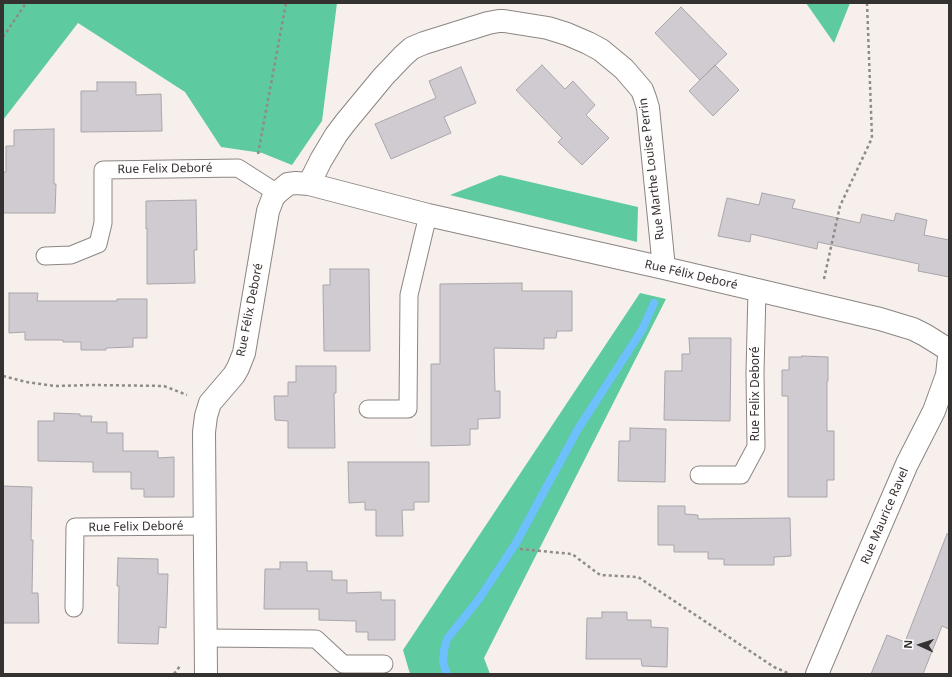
<!DOCTYPE html>
<html>
<head>
<meta charset="utf-8">
<style>
  body { margin:0 }
  #map { position:relative; width:952px; height:677px; overflow:hidden; background:#f6efeb; font-family:"Noto Sans",sans-serif }
  canvas { display:block }
  .frame { position:absolute; inset:0; border:4px solid #343230; pointer-events:none }
  .north { position:absolute; left:900px; top:625px; width:40px; height:40px; -webkit-text-stroke:3px #fffdfd; paint-order:stroke; rotate:273deg; font-size:11px; font-weight:700; line-height:16px; text-align:center; color:#343230 }
  .north::after { content:''; display:block; margin:auto; width:14px; height:18px; background:#343230; clip-path:polygon(50% 0,100% 100%,50% 72%,0 100%) }
</style>
</head>
<body>
<div id="map">
<canvas width="952" height="677"></canvas>
<div class="frame"></div>
<div class="north">N</div>
</div>
<script>
const ctx = document.querySelector('canvas').getContext('2d');
ctx.lineJoin = 'round';
function paint(path, color) { ctx.fillStyle = color; ctx.fill(path, 'evenodd'); }
const poly = rows => new Path2D(rows.map(r => 'M' + r).join(''));
function strokePath(path, color, width, dash) { ctx.strokeStyle = color; ctx.lineWidth = width; ctx.lineCap = dash ? 'butt' : 'round'; ctx.setLineDash(dash || []); ctx.stroke(path); }
function write(font, color, halo, rows, align = 'center') {
  ctx.font = font + ' "Noto Sans",sans-serif'; ctx.lineWidth = 3; ctx.setLineDash([]); ctx.textBaseline = 'middle'; ctx.strokeStyle = halo; ctx.fillStyle = color; for (const [text, x, y, turn = 0] of rows) {
    ctx.save(); ctx.translate(x, y); ctx.rotate((+turn || 0) * Math.PI / 180); ctx.textAlign = isNaN(turn) ? turn : align; if (halo) ctx.strokeText(text, 0, 0); ctx.fillText(text, 0, 0); ctx.restore();
  }
}
const forest = poly([
  [3,3,337,3,322,121,292,165,262,153,221,147,185,92,78,23,3,120],
  [806,3,850,3,834,43],
  [500,175,638,207,637,242,450,195],
  [640,293,666,299,484,658,490,674,410,674,403,650]
]);
const stream = poly([
  [447,674,443,663,444,650,447,639,479,599,516,543,578,429,642,330,654,303]
]);
const building = poly([
  [681,7,727,54,700,80,655,33,681,7],
  [542,65,565,89,573,81,595,105,586,115,609,138,582,165,558,142,562,138,516,90,542,65],
  [715,65,739,90,713,116,689,91,715,65],
  [461,67,476,103,444,117,451,133,391,159,375,124,436,98,429,81,461,67],
  [97,82,136,82,136,95,161,94,162,131,81,132,81,91,97,91,97,82],
  [54,129,54,184,56,184,55,213,3,213,3,172,6,172,6,146,14,146,14,130,54,129],
  [762,193,795,200,792,208,860,223,862,214,894,221,896,213,927,220,924,235,949,240,949,277,918,271,919,264,818,242,817,249,751,234,750,242,718,236,727,198,759,205,762,193],
  [196,200,197,250,194,250,195,283,147,284,147,228,146,229,146,201,196,200],
  [330,269,369,269,370,351,324,351,323,285,330,285,330,269],
  [522,283,522,291,572,291,572,331,557,331,556,338,544,338,544,349,494,348,495,391,500,391,500,418,478,419,478,429,470,429,470,445,431,446,431,364,440,364,440,284,522,283],
  [9,293,38,293,37,301,117,301,117,299,147,299,147,338,133,338,133,347,106,348,106,350,81,350,81,342,63,342,63,340,25,340,25,332,9,333,9,293],
  [689,338,731,338,730,421,664,420,665,371,682,371,682,354,690,354,689,338],
  [802,356,828,357,828,381,827,381,827,431,834,431,834,480,827,480,827,497,788,497,788,396,782,396,782,370,789,370,789,357,802,357,802,356],
  [296,366,336,366,336,393,334,393,335,448,288,448,288,421,275,420,274,396,288,396,288,382,296,382,296,366],
  [54,413,80,414,80,416,92,416,91,422,107,422,107,433,123,433,123,451,158,451,158,458,174,457,174,497,144,497,144,489,131,489,131,472,93,472,93,462,38,461,38,421,54,421,54,413],
  [630,428,666,429,665,482,618,481,619,441,630,441,630,428],
  [348,462,429,462,429,502,414,502,414,510,402,510,403,536,376,536,376,510,365,510,365,502,349,503,348,462],
  [3,486,32,487,31,540,33,540,32,593,38,593,39,623,3,623,3,486],
  [658,506,685,506,685,514,698,515,698,519,790,518,791,556,774,557,774,565,724,565,724,559,708,559,708,552,674,552,674,545,658,545,658,506],
  [947,534,949,534,949,629,942,626,923,674,871,674,887,635,905,642,947,534],
  [118,558,158,559,158,574,168,574,166,628,159,627,158,644,118,643,119,586,117,586,118,558],
  [280,562,307,562,307,571,332,571,332,580,347,580,347,593,381,592,381,600,395,600,395,640,368,640,368,632,356,632,356,621,319,620,319,609,264,609,265,569,280,569,280,562],
  [602,612,627,612,627,620,651,620,651,627,668,628,667,667,642,666,641,659,586,659,587,618,602,618,602,612]
]);
const path = poly([
  [3,37,26,3],
  [258,154,286,3],
  [824,279,840,206,872,138,867,3],
  [3,376,26,382,55,386,92,385,164,386,187,395],
  [520,549,572,554,600,575,638,577,774,667,790,674],
  [174,674,180,666]
]);
const service = poly([
  [45,256,71,255,98,244,103,223,103,170,238,168,277,193],
  [368,409,408,409,409,295,428,215],
  [699,475,741,475,756,447,755,373,757,290],
  [74,608,75,527,205,526],
  [206,638,316,639,343,664,384,664]
]);
const minor = poly([
  [309,184,321,160,336,135,345,123,383,77,403,56,412,48,424,43,488,23,499,21,504,21,548,28,567,34,588,43,601,50,624,69,642,90,645,98,648,108,664,268],
  [206,674,204,432,206,416,210,403,234,375,238,368,244,353,268,211,273,198,277,193,288,184,296,183,309,184,428,215,664,268,880,319,913,329,925,335,949,350],
  [817,674,847,603,907,464,934,411,947,375,949,357]
]);
const streetNames = [
  ["Rue Felix Deboré",165,169,-1],
  ["Rue Marthe Louise Perrin",652,169,-97],
  ["Rue Félix Deboré",691,275,13],
  ["Rue Félix Deboré",250,310,-79],
  ["Rue Felix Deboré",756,394,-90],
  ["Rue Maurice Ravel",885,516,-67],
  ["Rue Felix Deboré",136,527,-1]
];
paint(forest, '#5eca9f');
strokePath(stream, '#6dc0fd', 8);
paint(building, '#cfcbd1');
strokePath(building, '#a9a5ab', 1);
strokePath(service, '#8c8683', 19);
strokePath(minor, '#8c8683', 24);
strokePath(path, '#8f8b88', 2.5, [3, 3]);
strokePath(service, '#fff', 17);
strokePath(minor, '#fff', 22);
write('12px', '#343230', '#fffdfd', streetNames);
</script>
</body>
</html>
